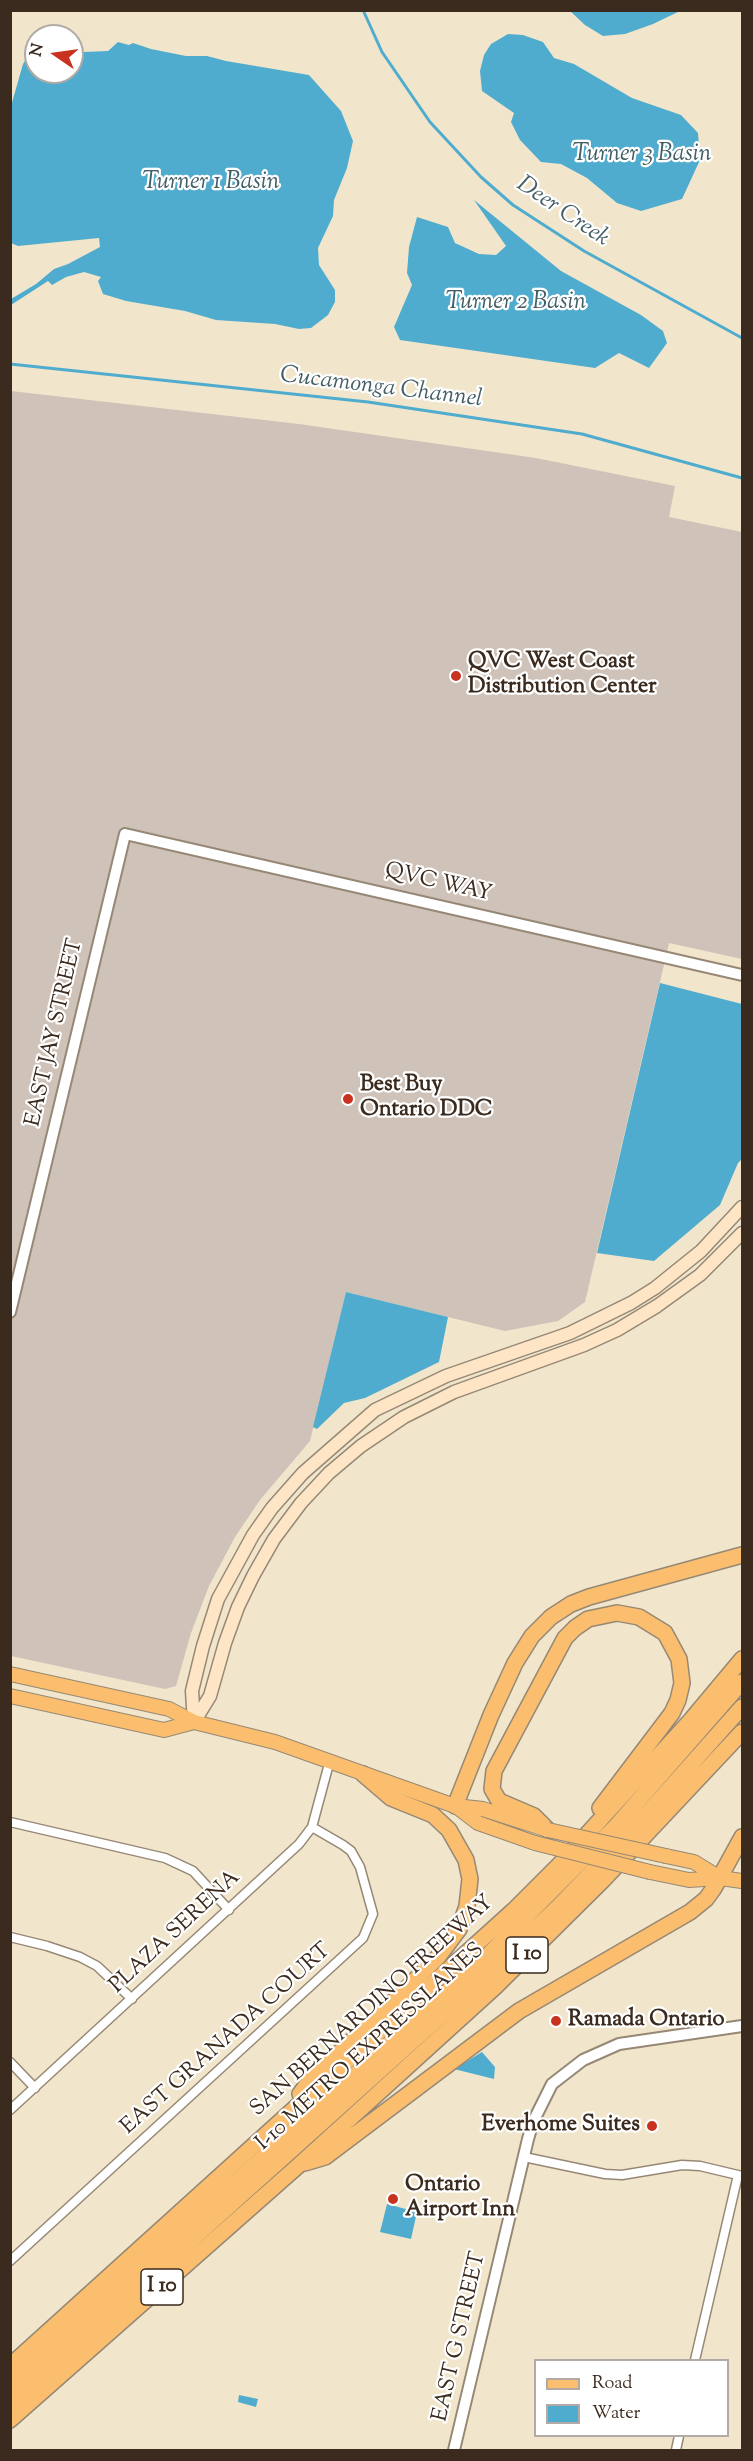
<!DOCTYPE html>
<html>
<head>
<meta charset="utf-8">
<style>
  body { margin:0 }
  #map { position:relative; width:753px; height:2461px; overflow:hidden; background:#f1e6cc; font-family:"Sorts Mill Goudy",serif }
  canvas { display:block }
  .frame { position:absolute; inset:0; border:12px solid #3b2a1e; pointer-events:none }
  .legend { position:absolute; left:534px; top:2359px; width:195px; height:78px; box-sizing:border-box; background:#fff; border:2px solid #b1aaa5; margin:0; padding:8px 10px; list-style:none; font-size:18px; color:#3b2a1e }
  .legend li { display:flex; align-items:center; gap:12px; height:30px }
  .legend b { width:30px; border:2px solid #b1aaa5 }
  .north { position:absolute; left:24px; top:24px; width:60px; height:60px; box-sizing:border-box; background:#fff; border:2px solid #b1aaa5; border-radius:50%; rotate:283deg; font-size:16px; font-weight:700; line-height:24px; text-align:center; color:#3b2a1e }
  .north::after { content:''; display:block; margin:auto; width:21px; height:27px; background:#c8321e; clip-path:polygon(50% 0,100% 100%,50% 72%,0 100%) }
</style>
</head>
<body>
<div id="map">
<canvas width="753" height="2461"></canvas>
<div class="frame"></div>
<ul class="legend">
<li><b style="height:8px;background:#fabe6e"></b>Road</li>
<li><b style="height:16px;background:#50acce"></b>Water</li>
</ul>
<div class="north">N</div>
</div>
<script>
const ctx = document.querySelector('canvas').getContext('2d');
ctx.lineJoin = 'round';
function paint(path, color) { ctx.fillStyle = color; ctx.fill(path, 'evenodd'); }
const poly = rows => new Path2D(rows.map(r => 'M' + r).join(''));
function strokePath(path, color, width, dash) { ctx.strokeStyle = color; ctx.lineWidth = width; ctx.lineCap = dash ? 'butt' : 'round'; ctx.setLineDash(dash || []); ctx.stroke(path); }
function write(font, color, halo, rows, align = 'center') {
  ctx.font = font + ' "Sorts Mill Goudy",serif'; ctx.lineWidth = 4.5; ctx.setLineDash([]); ctx.textBaseline = 'middle'; ctx.strokeStyle = halo; ctx.fillStyle = color; for (const [text, x, y, turn = 0] of rows) {
    ctx.save(); ctx.translate(x, y); ctx.rotate((+turn || 0) * Math.PI / 180); ctx.textAlign = isNaN(turn) ? turn : align; if (halo) ctx.strokeText(text, 0, 0); ctx.fillText(text, 0, 0); ctx.restore();
  }
}
const industrial = poly([
  [11,391,299,424,536,458,675,486,669,517,742,532,742,959,669,943,585,1302,558,1321,505,1331,346,1292,310,1441,260,1500,235,1537,209,1586,191,1633,176,1686,165,1689,11,1656]
]);
const water = poly([
  [570,11,680,11,653,24,625,34,603,36,585,25],
  [508,34,523,35,543,42,554,58,574,64,632,98,681,115,698,133,700,160,682,199,641,211,617,203,587,178,561,164,541,162,520,140,511,122,514,113,482,91,480,71,484,55,491,44],
  [36,42,36,72,72,72,72,49,84,52,108,51,118,42,129,45,133,43,151,49,186,56,207,56,226,61,309,75,341,111,353,141,347,168,334,200,333,216,318,248,319,265,335,290,335,302,328,315,311,328,299,329,275,324,216,320,185,311,126,301,103,294,98,281,101,277,84,272,66,277,52,285,48,281,11,305,11,299,36,284,54,269,68,264,100,247,99,238,18,246,11,243,11,106,23,64],
  [474,200,561,271,641,315,663,331,667,343,649,368,619,353,595,368,400,340,394,327,412,285,407,273,409,247,417,217,448,227,455,243,479,254,496,255,506,246],
  [660,983,742,1004,742,1159,738,1163,720,1205,654,1261,597,1253],
  [346,1292,448,1317,439,1362,365,1398,344,1403,317,1429,313,1427],
  [482,2052,495,2067,494,2079,454,2069],
  [387,2204,417,2212,411,2239,380,2232],
  [239,2395,258,2399,256,2407,238,2402]
]);
const stream = poly([
  [363,10,382,52,430,122,481,177,513,205,584,251,742,338],
  [10,364,368,402,582,434,742,478]
]);
const minor = poly([
  [10,1822,165,1858,193,1871,229,1910],
  [10,1937,47,1946,80,1957,97,1966,132,1999],
  [10,2062,35,2088],
  [10,2110,299,1844,312,1827,330,1760],
  [524,2157,605,2174,622,2175,682,2165,700,2166,742,2176],
  [10,2261,363,1938,373,1914,360,1867,351,1851,343,1845,312,1827],
  [695,2360,738,2175],
  [676,2450,679,2436]
]);
const tertiary = poly([
  [10,1312,125,834,742,975],
  [454,2450,528,2139,533,2122,552,2084,583,2060,619,2044,742,2026]
]);
const secondary = poly([
  [194,1722,192,1691,203,1646,218,1599,253,1535,272,1508,303,1473,375,1410,446,1376,570,1333,631,1303,655,1288,701,1251,742,1207],
  [194,1722,210,1696,225,1643,238,1607,253,1576,274,1539,301,1503,329,1473,361,1446,404,1417,454,1392,584,1345,617,1330,657,1306,700,1275,742,1233]
]);
const primary = poly([
  [10,1674,169,1709,194,1722,275,1742,455,1806,483,1809,548,1830],
  [10,1696,164,1730,194,1722],
  [457,1807,478,1823,535,1843],
  [666,1856,694,1862,720,1878],
  [650,1872,689,1880,720,1878,742,1881]
]);
const motorway = poly([
  [455,1806,491,1715,515,1663,532,1636,551,1617,571,1604,589,1597,742,1555],
  [548,1830,534,1816,499,1801,492,1789,494,1771,565,1638,575,1628,588,1619,617,1613,639,1617,665,1633,679,1659,682,1683,678,1700,672,1713,600,1808],
  [300,2094,312,2078,390,2005,438,1957,459,1929,467,1906,470,1879,466,1860,449,1830,433,1815,391,1798,363,1774],
  [305,2163,325,2157,519,2011,690,1912,706,1899,714,1888,742,1837],
  [10,2366,514,1910,560,1864,691,1720,742,1659],
  [10,2385,488,1955,617,1825,742,1682],
  [10,2403,492,1970,558,1907,636,1826,742,1707],
  [10,2420,299,2165,495,1987,602,1881,742,1732]
]);
const primaryBridge = poly([
  [548,1830,666,1856],
  [535,1843,650,1872]
]);
const markers = [
  [456,676,6,"#c8321e"],
  [348,1099,6,"#c8321e"],
  [556,2021,6,"#c8321e"],
  [652,2126,6,"#c8321e"],
  [393,2199,6,"#c8321e"]
];
const shields = [
  [527,1955,42],
  [162,2287,42]
];
const shieldNames = [
  ["I 10",527,1955],
  ["I 10",162,2287]
];
const poiNames = [
  ["QVC West Coast",468,663],
  ["Distribution Center",468,688],
  ["Best Buy",360,1086],
  ["Ontario DDC",360,1111],
  ["Ramada Ontario",568,2021],
  ["Everhome Suites",640,2126,"right"],
  ["Ontario",405,2186],
  ["Airport Inn",405,2211]
];
const streetNames = [
  ["QVC WAY",438,884,13],
  ["EAST JAY STREET",56,1033,-77],
  ["PLAZA SERENA",176,1933,-43],
  ["SAN BERNARDINO FREEWAY",373,2007,-42],
  ["EAST GRANADA COURT",227,2040,-42],
  ["I-10 METRO EXPRESSLANES",371,2048,-42],
  ["EAST G STREET",461,2337,-77]
];
const waterNames = [
  ["Turner 3 Basin",642,156],
  ["Turner 1 Basin",211,184],
  ["Deer Creek",562,213,34],
  ["Turner 2 Basin",516,304],
  ["Cucamonga Channel",381,389,7]
];
paint(industrial, '#cec2b9');
paint(water, '#50acce');
strokePath(stream, '#50acce', 3);
strokePath(minor, '#968875', 11);
strokePath(tertiary, '#968875', 14);
strokePath(secondary, '#968875', 15);
strokePath(primary, '#968875', 16);
strokePath(motorway, '#968875', 18);
strokePath(minor, '#fff', 8);
strokePath(tertiary, '#fff', 10);
strokePath(secondary, '#fde5c5', 12);
strokePath(primary, '#fabe6e', 14);
strokePath(motorway, '#fabe6e', 15);
strokePath(primaryBridge, '#968875', 16, []);
strokePath(primaryBridge, '#fabe6e', 14);
for (const [x, y, r, color] of markers) { const dot = new Path2D(); dot.arc(x, y, r, 0, 2 * Math.PI); ctx.fillStyle = color; ctx.fill(dot); strokePath(dot, '#fff', 2); }
for (const [x, y, w] of shields) { const box = new Path2D(); box.roundRect(x - w / 2, y - 18, w, 36, 4.5); ctx.fillStyle = '#fff'; ctx.fill(box); strokePath(box, '#3b2a1e', 1.5); }
write('bold 21px', '#3b2a1e', null, shieldNames);
write('bold 22px', '#3b2a1e', '#fff', poiNames, 'left');
write('22px', '#3b2a1e', '#fff', streetNames);
write('italic 24px', '#435e64', '#fff', waterNames);
</script>
</body>
</html>
